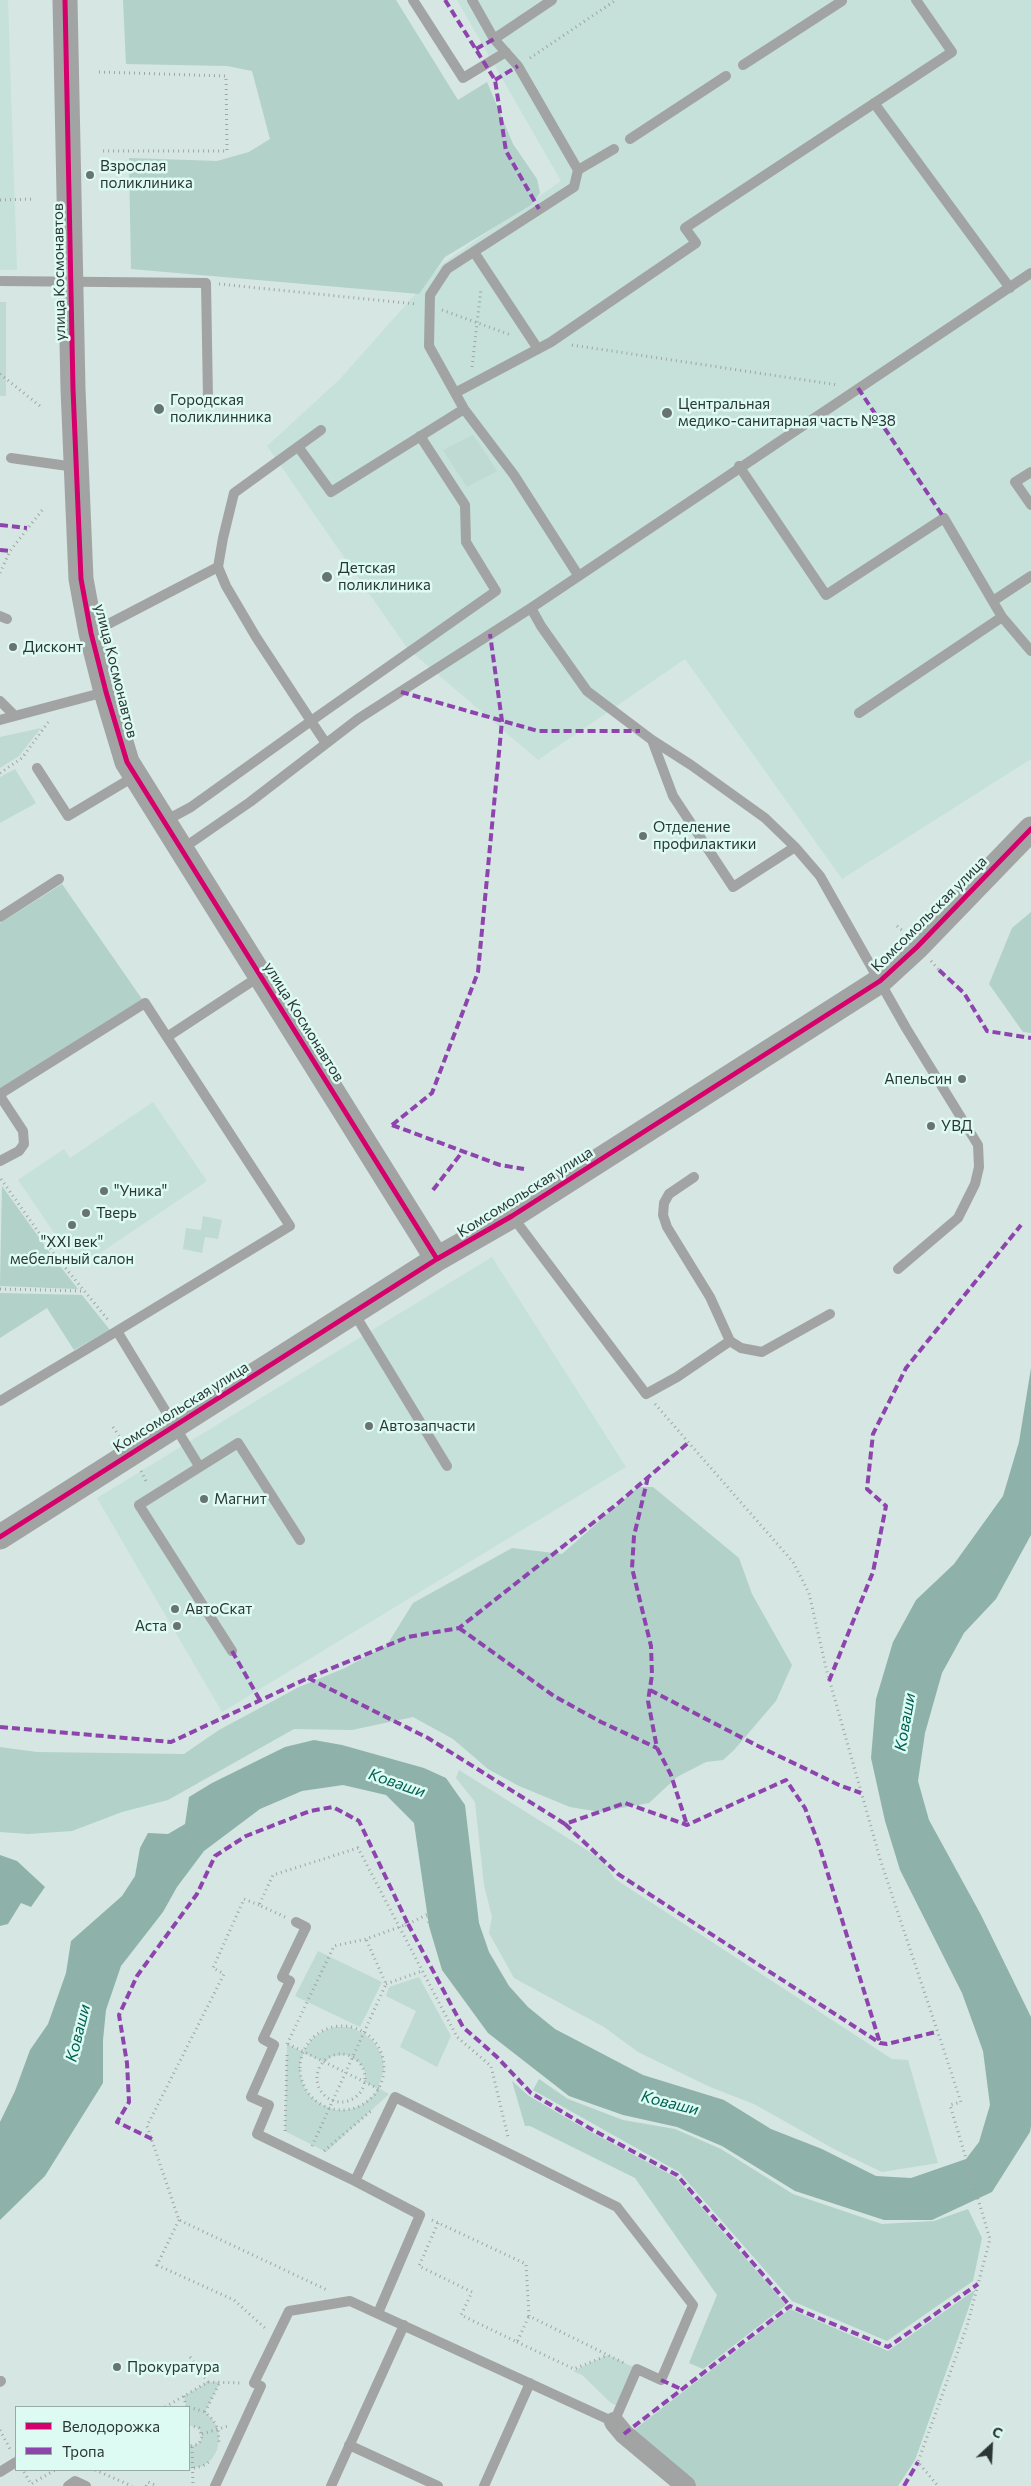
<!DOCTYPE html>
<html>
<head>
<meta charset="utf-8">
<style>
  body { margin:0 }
  #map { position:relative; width:1031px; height:2486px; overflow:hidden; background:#d6e6e2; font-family:Commissioner,sans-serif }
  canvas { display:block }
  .legend { position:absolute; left:15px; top:2406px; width:175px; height:65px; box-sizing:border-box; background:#ddfaf3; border:1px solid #96aca7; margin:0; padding:6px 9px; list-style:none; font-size:15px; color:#2c3735 }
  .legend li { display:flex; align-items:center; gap:10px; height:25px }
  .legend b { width:25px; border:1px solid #96aca7 }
  .north { position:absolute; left:966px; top:2421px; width:50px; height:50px; -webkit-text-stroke:4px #ddfaf3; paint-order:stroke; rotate:25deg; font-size:14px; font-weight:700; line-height:20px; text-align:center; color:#2c3735 }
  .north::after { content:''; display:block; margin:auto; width:18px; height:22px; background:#2c3735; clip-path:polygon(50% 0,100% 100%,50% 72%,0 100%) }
</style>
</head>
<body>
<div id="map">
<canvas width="1031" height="2486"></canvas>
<ul class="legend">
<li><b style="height:6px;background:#d6006c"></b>Велодорожка</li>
<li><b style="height:6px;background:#8e44ad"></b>Тропа</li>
</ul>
<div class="north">С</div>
</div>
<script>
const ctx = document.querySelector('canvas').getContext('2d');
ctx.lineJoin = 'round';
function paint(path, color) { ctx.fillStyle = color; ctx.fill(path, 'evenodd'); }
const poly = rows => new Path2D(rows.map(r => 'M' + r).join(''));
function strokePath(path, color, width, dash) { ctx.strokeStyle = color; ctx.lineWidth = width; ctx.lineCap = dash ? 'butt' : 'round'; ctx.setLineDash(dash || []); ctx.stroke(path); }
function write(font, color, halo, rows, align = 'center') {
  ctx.font = font + ' Commissioner,sans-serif'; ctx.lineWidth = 5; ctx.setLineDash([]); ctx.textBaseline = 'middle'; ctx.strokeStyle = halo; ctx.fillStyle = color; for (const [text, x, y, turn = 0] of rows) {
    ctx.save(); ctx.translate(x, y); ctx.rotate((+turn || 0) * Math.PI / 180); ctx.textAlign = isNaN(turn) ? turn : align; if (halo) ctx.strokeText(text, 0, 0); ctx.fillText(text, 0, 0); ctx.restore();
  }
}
const built = poly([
  [0,0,8,0,17,270,0,270],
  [457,0,1031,0,1031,759,842,879,685,659,538,760,407,648,267,446,339,380,442,264,561,181],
  [153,1102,207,1181,78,1268,18,1180,64,1149,70,1158],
  [492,1257,626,1467,222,1712,97,1498]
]);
const green = poly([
  [0,302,6,302,6,396,0,396],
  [473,435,497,471,467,487,443,450],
  [41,728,19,756,0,768,0,737],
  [15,769,36,803,0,823,0,777],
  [203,1216,222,1220,218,1239,205,1237,202,1253,183,1249,186,1228,201,1230],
  [459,1770,601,1859,615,1879,892,2059,908,2060,938,2163,882,2172,834,2149,754,2104,710,2087,638,2052,604,2027,514,1978,489,1933,492,1917,484,1885,475,1802,456,1778],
  [318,1951,382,1982,360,2027,295,1996],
  [419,1977,451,2036,437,2067,400,2047,416,2011,386,1996,389,1987],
  [335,2027,350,2027,363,2033,374,2042,382,2056,384,2069,378,2088,389,2094,326,2152,285,2131,287,2044,303,2052,312,2039,323,2031],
  [304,2053,324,2062,333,2056,348,2055,361,2064,365,2072,365,2082,378,2089,373,2096,362,2105,349,2110,336,2110,322,2105,311,2097,304,2087,300,2074,300,2061],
  [608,2355,637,2369,620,2407,611,2403,582,2375,573,2371],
  [208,2382,220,2382,205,2412,213,2420,218,2429,219,2440,217,2450,212,2459,203,2466,189,2469,189,2446,199,2444,202,2437,199,2428,189,2425,189,2407,186,2407,184,2396]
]);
const forest = poly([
  [123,0,396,0,458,100,487,82,513,144,537,179,540,193,531,205,445,257,419,294,131,269,129,158,217,161,249,152,270,139,252,71,227,66,126,64],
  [62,884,142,999,0,1088,0,923],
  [1031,912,1031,1033,1023,1032,989,984,1012,928],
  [2,1186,53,1257,78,1289,0,1286],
  [0,1293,82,1295,110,1330,74,1350,47,1308,0,1338],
  [638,1487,653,1487,739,1558,752,1594,792,1665,776,1701,734,1750,723,1760,706,1762,677,1777,649,1803,600,1812,570,1807,519,1786,488,1769,453,1739,413,1717,352,1730,294,1729,168,1800,122,1812,72,1831,28,1834,0,1832,0,1747,37,1752,184,1754,219,1730,299,1687,345,1668,387,1645,413,1603,512,1548,562,1554],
  [539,2079,568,2099,623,2120,675,2129,721,2149,793,2194,882,2224,934,2221,968,2209,982,2238,973,2281,887,2341,792,2301,679,2172,533,2090],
  [512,2081,529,2096,589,2131,675,2177,786,2305,703,2369,689,2363,717,2295,635,2178,530,2126,525,2126],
  [975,2290,915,2460,898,2486,694,2486,630,2433,790,2309,888,2351]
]);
const water = poly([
  [1031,1368,1031,1535,996,1599,964,1633,942,1673,925,1733,918,1781,929,1820,981,1915,1031,2017,1031,2126,1030,2132,992,2192,932,2220,884,2220,795,2191,722,2146,677,2127,623,2115,569,2096,488,2033,442,1970,429,1926,414,1823,386,1795,343,1785,302,1791,260,1809,204,1851,177,1887,163,1912,121,1966,106,2010,103,2040,103,2083,45,2176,0,2220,0,2122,15,2091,30,2050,48,2024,66,1973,71,1941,122,1896,135,1876,140,1848,148,1833,168,1834,185,1824,189,1797,212,1783,285,1747,314,1740,342,1745,424,1768,446,1778,465,1805,479,1923,489,1952,509,1986,528,2007,555,2029,643,2075,724,2100,771,2129,822,2149,876,2176,911,2178,966,2159,979,2142,990,2105,983,2051,962,1993,900,1870,885,1821,871,1758,876,1699,893,1642,916,1600,954,1564,1003,1496,1019,1442],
  [0,1855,17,1861,45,1887,31,1907,21,1903,8,1924,0,1926]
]);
const path = poly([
  [530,58,616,0],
  [99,72,226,76,227,151,101,151],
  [0,200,35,199],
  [219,284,416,304],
  [442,310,511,335],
  [572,345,838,385],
  [472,367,481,289],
  [0,374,40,406],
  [0,573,10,551,43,509],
  [0,773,22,758,49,721],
  [897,926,904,932],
  [931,961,939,970],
  [1,1179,54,1254,109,1321],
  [0,1289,84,1291],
  [655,1404,793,1562,809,1593,826,1668,881,1862,961,2102,950,2105,990,2239,967,2326,918,2462,938,2486],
  [113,1427,119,1436],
  [141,1471,147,1483],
  [259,1905,244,1899,213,1968,224,1974,147,2126,179,2220,327,2290],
  [285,1917,259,1905,273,1875,358,1848,457,2037,491,2066,508,2137],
  [408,1924,428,1914,429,1926],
  [386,1984,422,1971],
  '300 2068a42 42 0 1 1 84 0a42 42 0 1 1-84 0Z',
  [287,2044,334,1946,366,1939,405,1925],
  [288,2044,379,2089],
  '317 2078a24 24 0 1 1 48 0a24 24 0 1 1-48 0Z',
  [285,2131,287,2053],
  [312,2146,386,1984,366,1939],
  [324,2151,372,2110],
  [179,2220,157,2265,234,2300,266,2329],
  [432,2220,526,2264,529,2316,626,2364],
  [438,2223,419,2266,472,2292,461,2315,517,2342,529,2316],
  [517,2342,574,2369,608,2355],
  [190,2357,208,2382],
  [184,2396,186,2407],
  [165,2407,208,2382,242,2383],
  [189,2407,205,2412,213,2420,218,2429,219,2442],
  [205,2412,220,2382],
  [189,2425,199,2428,202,2437,199,2444,189,2446],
  [0,2430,10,2449],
  [202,2434,228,2426],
  [192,2447,193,2486],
  [189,2469,203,2466,210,2461],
  [95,2470,132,2486],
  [24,2472,31,2484,55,2470],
  [146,2486,148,2482,157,2486]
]);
const service = poly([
  [413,0,463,78,506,52],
  [472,0,494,39,518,66,578,170,574,187,447,269,430,295,429,346,464,409,514,475,578,575],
  [494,39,552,0],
  [743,65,842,1],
  [874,103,1010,288],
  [630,139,726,76],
  [578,170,614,149],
  [474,252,538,349],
  [0,281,206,283,208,399],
  [455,393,551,342,696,243,685,228,952,52,916,0],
  [299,448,331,492,464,409],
  [11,458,75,467],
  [739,466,826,595,944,518,1002,617,1031,651],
  [1031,472,1015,482,1031,505],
  [993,601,1031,576],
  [531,608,541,626,587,691,652,740,691,765,765,818,795,847,820,876,906,1028,978,1145,979,1167,975,1184,958,1218,898,1269],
  [0,616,7,619],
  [91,633,218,567],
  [0,701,15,716],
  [859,713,1002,617],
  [0,720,105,692],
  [652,740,673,796,733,887,795,847],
  [325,742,311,721,496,591,466,542,465,505,420,436],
  [37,768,68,816,135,776],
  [165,821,191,807,311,721,256,637,226,586,218,567,223,538,234,493,321,430],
  [182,849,250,802,358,719,531,608,1031,273],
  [0,917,59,879],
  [0,1094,145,1003,167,1037,260,976],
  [0,1096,23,1131,24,1144,19,1151,0,1161],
  [694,1177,669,1194,664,1203,663,1215,667,1227,710,1297,730,1341,741,1348,762,1352,830,1314],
  [512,1216,646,1394,677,1377,730,1341],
  [354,1313,447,1466],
  [117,1331,290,1226,167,1037],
  [0,1401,117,1331,199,1466],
  [232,1651,139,1505,238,1443,300,1540],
  [296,1922,306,1927,282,1977,290,1981,263,2039,274,2045,251,2097,269,2105,257,2134,355,2181],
  [0,2382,1,2381],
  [349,2445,438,2486],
  [0,2472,16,2462],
  [68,2486,75,2481,86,2486],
  [215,2486,261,2386,254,2383,289,2311,350,2301,614,2422,637,2369,661,2380,693,2305,617,2207,395,2097,355,2181,420,2215,378,2313],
  [331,2486,404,2325],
  [484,2486,530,2383]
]);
const minor = poly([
  [614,2422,624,2434,686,2486]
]);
const tertiary = poly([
  [65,0,73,389,81,579,91,633,106,692,127,762,437,1259],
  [0,1537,437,1259,512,1216,880,981,917,947,1031,829]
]);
const quiet = poly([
  [445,0,495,80,506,151,539,209],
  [476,49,494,39],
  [495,80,518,66],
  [858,388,944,518],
  [0,525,27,528],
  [0,550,10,551],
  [401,692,538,731,640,731],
  [939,970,964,993,987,1031,1031,1038],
  [392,1125,432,1093,478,972,502,721,490,634],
  [392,1125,500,1165,524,1169],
  [433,1190,463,1151],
  [648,1477,634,1536,632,1568,651,1646,652,1675,648,1701,657,1748,671,1775,687,1825],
  [459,1628,554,1696,601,1722,657,1748],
  [232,1651,261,1702],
  [308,1678,428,1738,565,1824,625,1803,687,1825,786,1780,805,1808,819,1845,880,2043],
  [829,1681,873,1572,886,1506,867,1489,873,1434,906,1368,1021,1225],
  [650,1690,758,1746,839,1785,861,1793],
  [0,1727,171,1742,308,1678,408,1637,459,1628,617,1504,688,1443],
  [565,1824,618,1874,880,2043,887,2044,936,2032],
  [408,1924,463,2027,497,2057,531,2093,591,2129,677,2175,790,2306],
  [152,2139,117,2122,129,2102,127,2063,119,2015,137,1976,197,1894,215,1856,246,1836,310,1811,333,1807,359,1821,408,1924,405,1925],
  [661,2380,681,2389],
  [624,2434,790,2306,888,2347,978,2284],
  [904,2486,918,2462]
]);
const cycleway = poly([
  [65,0,73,389,81,579,91,633,106,692,127,762,437,1259],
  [0,1537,437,1259,512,1216,880,981,917,947,1031,829]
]);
const markers = [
  [90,175,5,"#687472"],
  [159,409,6,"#687472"],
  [667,413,6,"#687472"],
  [327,577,6,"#687472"],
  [13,647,5,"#687472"],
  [643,836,5,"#687472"],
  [962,1079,5,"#687472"],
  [931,1126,5,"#687472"],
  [104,1191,5,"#687472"],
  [86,1213,5,"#687472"],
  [72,1225,5,"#687472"],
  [369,1426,5,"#687472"],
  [204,1499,5,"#687472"],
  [175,1609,5,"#687472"],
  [177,1626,5,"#687472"],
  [117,2367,5,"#687472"]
];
const poiNames = [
  ["Взрослая",100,166],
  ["поликлиника",100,183],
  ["Городская",170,400],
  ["поликлинника",170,417],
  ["Центральная",678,404],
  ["медико-санитарная часть №38",678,421],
  ["Детская",338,568],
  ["поликлиника",338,585],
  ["Дисконт",23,647],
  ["Отделение",653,827],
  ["профилактики",653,844],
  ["Апельсин",952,1079,"right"],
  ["УВД",941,1126],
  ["\"Уника\"",114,1191],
  ["Тверь",96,1213],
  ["\"XXI век\"",72,1242,"center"],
  ["мебельный салон",72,1259,"center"],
  ["Автозапчасти",379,1426],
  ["Магнит",214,1499],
  ["АвтоСкат",185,1609],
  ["Аста",167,1626,"right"],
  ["Прокуратура",127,2367]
];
const streetNames = [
  ["улица Космонавтов",59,272,-91],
  ["улица Космонавтов",116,671,76],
  ["Комсомольская улица",929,914,-45],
  ["улица Космонавтов",304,1022,58],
  ["Комсомольская улица",525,1192,-32],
  ["Комсомольская улица",181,1407,-32]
];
const waterNames = [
  ["Коваши",905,1722,-80],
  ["Коваши",397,1783,19],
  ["Коваши",78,2033,-76],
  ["Коваши",670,2103,14]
];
paint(built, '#c5e1da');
paint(green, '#bfd9d3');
paint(forest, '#b1d1c9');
paint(water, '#8eb2aa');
strokePath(path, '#a0a5a5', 3, [1, 4]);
strokePath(service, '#a2a4a4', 10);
strokePath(minor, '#a2a4a4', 20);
strokePath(tertiary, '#a2a4a4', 25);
strokePath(quiet, '#8e44ad', 4, [8, 4]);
strokePath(cycleway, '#d6006c', 5);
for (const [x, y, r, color] of markers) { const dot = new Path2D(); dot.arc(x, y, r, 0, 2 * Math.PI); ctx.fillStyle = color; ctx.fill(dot); strokePath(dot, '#ddfaf3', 2); }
write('15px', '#2c3735', '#ddfaf3', poiNames, 'left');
write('15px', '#2c3735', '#ddfaf3', streetNames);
write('italic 16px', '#006053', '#ddfaf3', waterNames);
</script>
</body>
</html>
